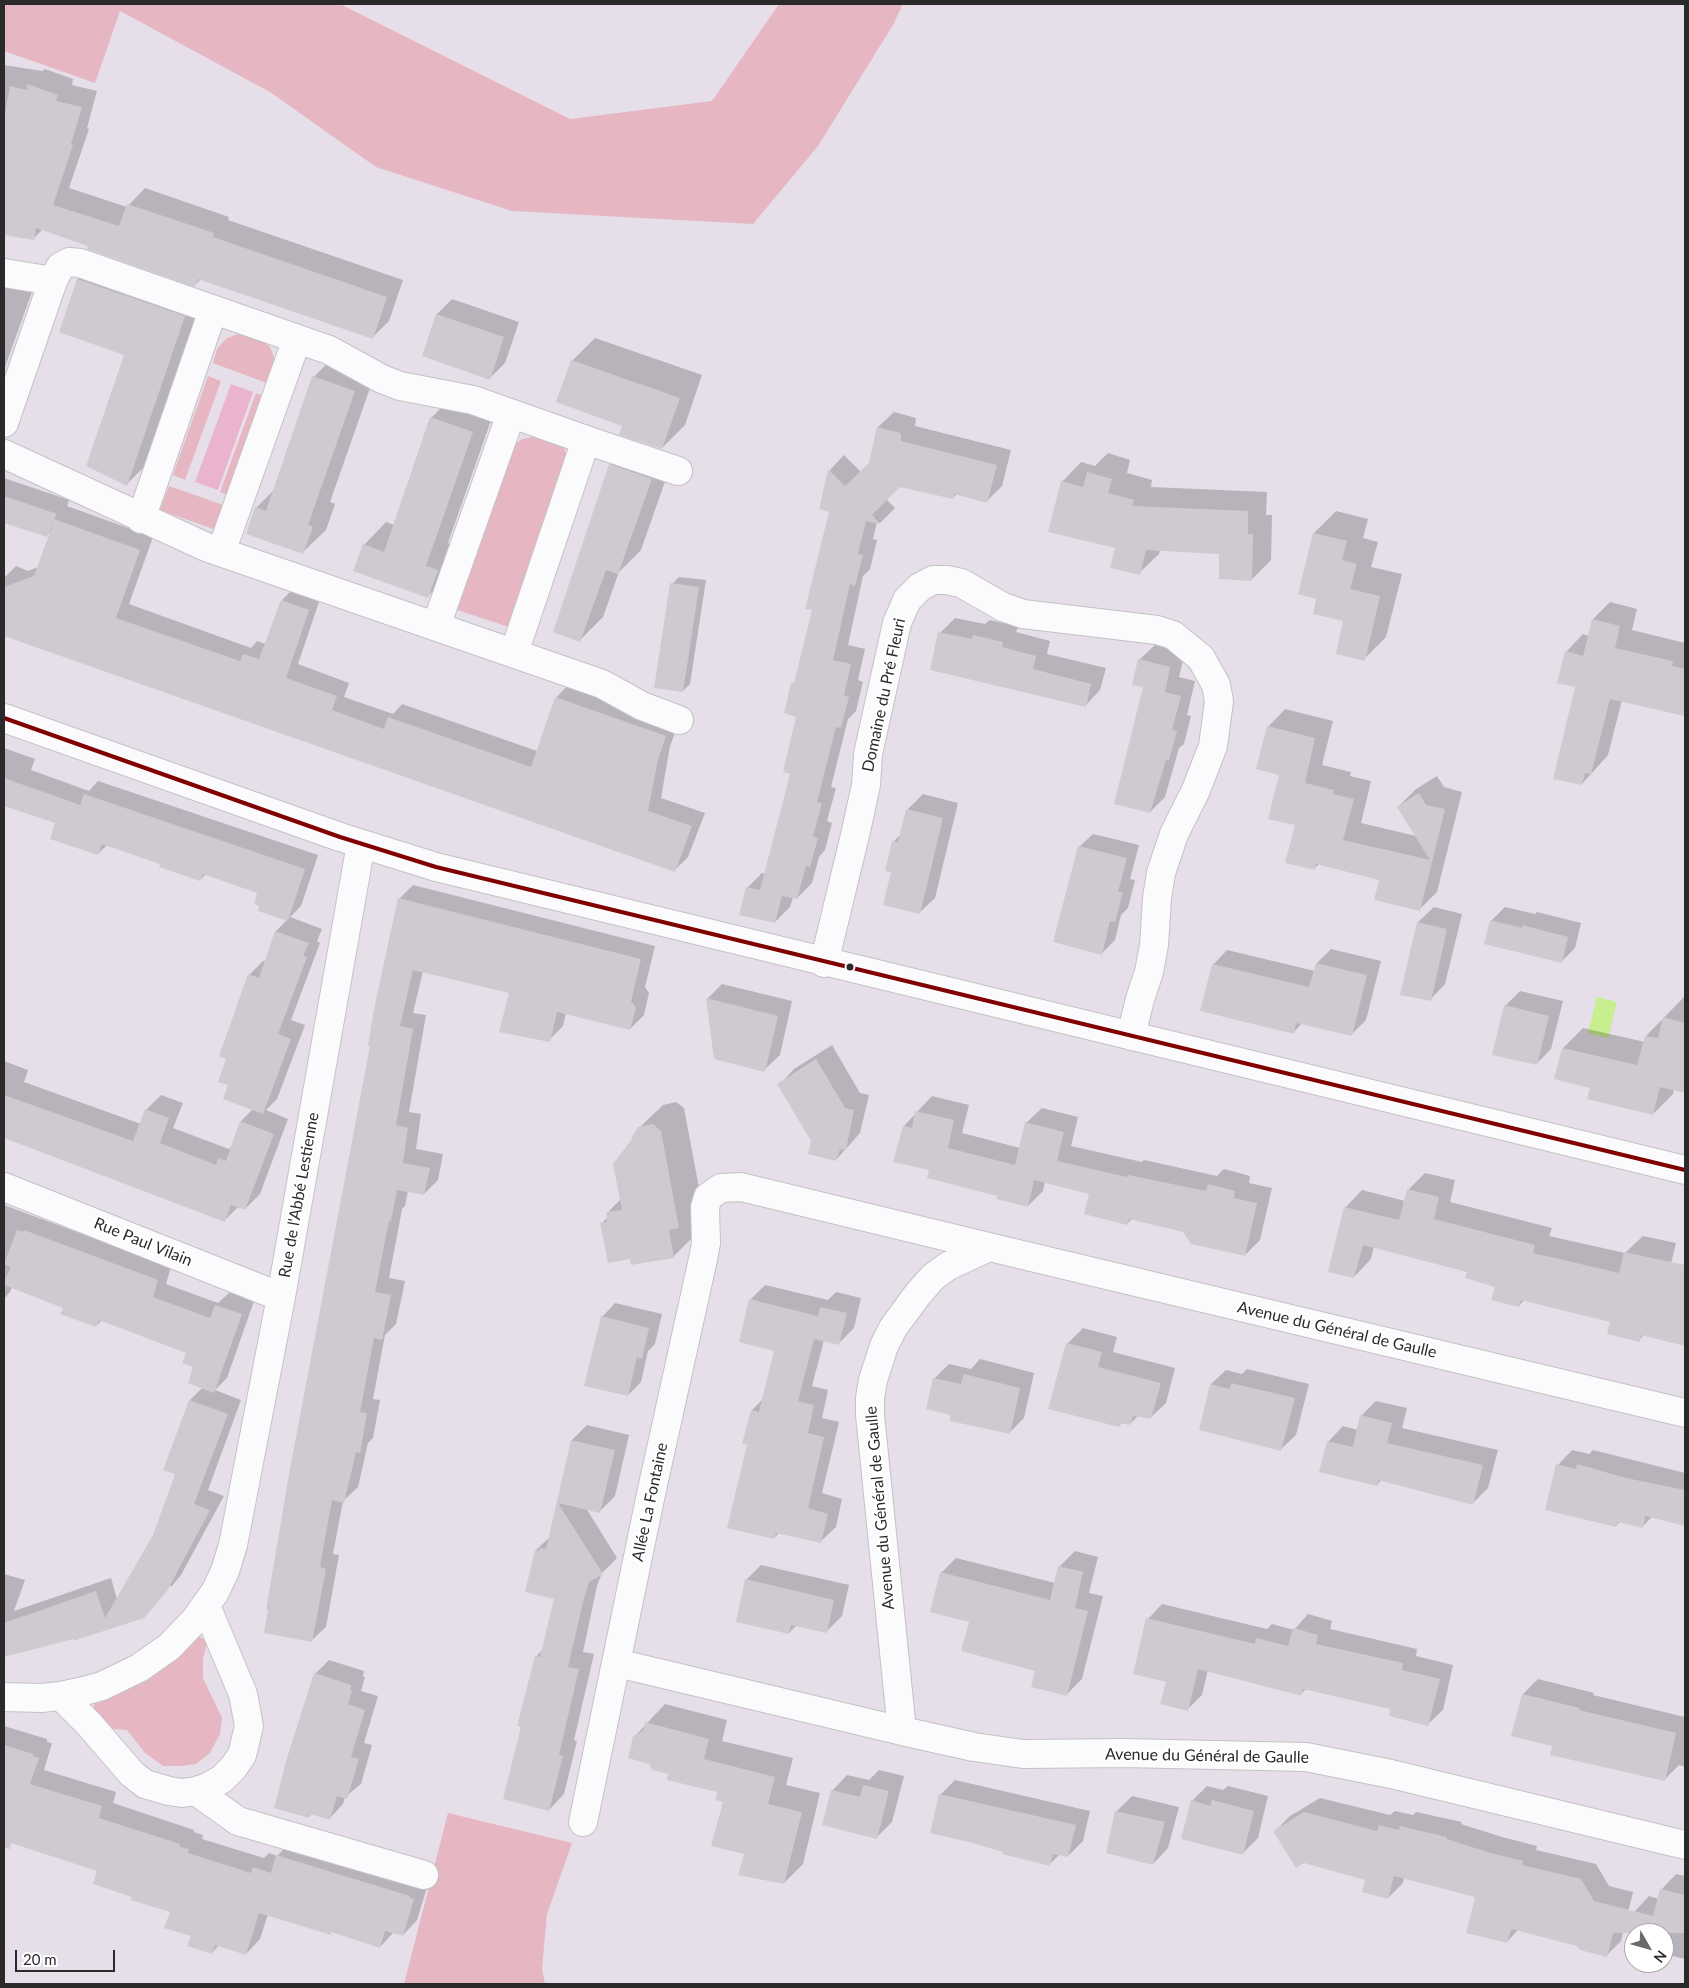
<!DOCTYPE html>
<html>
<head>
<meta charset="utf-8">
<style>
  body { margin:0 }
  #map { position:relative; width:1689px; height:1988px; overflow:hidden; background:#e6dfe9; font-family:Lato,sans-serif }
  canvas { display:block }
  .frame { position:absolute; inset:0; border:5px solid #2a2a2a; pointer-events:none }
  .north { position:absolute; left:1624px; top:1923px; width:50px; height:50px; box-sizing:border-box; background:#fff; border:1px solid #aaa; border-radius:50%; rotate:128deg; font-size:14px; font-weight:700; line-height:20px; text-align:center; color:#2a2a2a }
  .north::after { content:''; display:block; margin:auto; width:18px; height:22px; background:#6c696d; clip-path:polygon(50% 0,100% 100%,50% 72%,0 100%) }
  .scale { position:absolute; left:15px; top:1950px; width:100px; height:22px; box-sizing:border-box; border:2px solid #2a2a2a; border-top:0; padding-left:6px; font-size:15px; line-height:18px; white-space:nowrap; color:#2a2a2a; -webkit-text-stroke:4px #fff; paint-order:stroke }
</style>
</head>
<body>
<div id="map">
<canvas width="1689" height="1988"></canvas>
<div class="frame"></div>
<div class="north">N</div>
<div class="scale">20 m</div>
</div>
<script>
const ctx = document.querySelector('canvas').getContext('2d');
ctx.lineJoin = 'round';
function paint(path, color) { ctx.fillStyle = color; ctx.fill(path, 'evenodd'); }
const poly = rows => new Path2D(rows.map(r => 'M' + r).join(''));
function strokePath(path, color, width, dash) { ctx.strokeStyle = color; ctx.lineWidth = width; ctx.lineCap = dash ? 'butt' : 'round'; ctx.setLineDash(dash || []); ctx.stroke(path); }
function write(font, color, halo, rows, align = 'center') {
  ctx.font = font + ' Lato,sans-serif'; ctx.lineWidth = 4.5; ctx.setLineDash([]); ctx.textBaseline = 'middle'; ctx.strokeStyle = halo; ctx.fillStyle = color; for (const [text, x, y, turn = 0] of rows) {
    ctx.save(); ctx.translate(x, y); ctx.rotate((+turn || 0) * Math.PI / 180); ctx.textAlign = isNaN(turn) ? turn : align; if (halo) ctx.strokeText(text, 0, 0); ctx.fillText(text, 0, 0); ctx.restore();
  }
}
const green = poly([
  [4,4,340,4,570,119,712,101,779,4,903,4,893,25,818,146,753,224,512,211,376,167,270,92,120,11,95,83,4,51],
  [238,334,249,334,259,338,270,347,274,357,276,370,272,385,213,363,217,349,227,338],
  [208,376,221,381,185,480,173,475],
  [256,393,268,398,233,497,220,492],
  [538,436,550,438,564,448,569,461,515,629,454,609,512,447,522,439],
  [169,486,229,507,219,531,160,510],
  [200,1637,207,1642,203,1659,203,1678,222,1718,220,1734,210,1753,196,1764,181,1766,163,1766,145,1753,127,1730,111,1729,94,1711,94,1704,99,1697,193,1638],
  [448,1813,572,1843,547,1914,542,1969,545,1984,404,1984]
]);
const pitch = poly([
  [231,384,253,392,218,490,195,482]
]);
const water = poly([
  [1597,997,1617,1002,1608,1038,1588,1033]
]);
const shadow = poly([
  [4,65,42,71,45,69,73,79,72,85,97,91,87,128,89,129,69,188,127,207,145,188,229,217,228,220,403,280,389,321,372,338,201,279,195,285,43,229,33,239,4,233],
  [100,258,206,295,148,463,127,484,126,354,60,332,78,279],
  [4,283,33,289,4,370],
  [452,299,519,322,505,363,490,378,423,355,437,314],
  [595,338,702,375,685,425,662,448,572,361],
  [336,354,377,368,330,502,335,504,326,530,303,552,256,508,275,489,314,377],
  [454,395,495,409,448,543,460,547,451,574,428,596,364,545,386,522,394,525,431,418],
  [894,412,916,418,915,426,1011,450,1002,486,987,501,957,494,952,498,900,486,886,499,895,508,880,523,877,522,873,539,877,540,870,569,863,576,848,645,865,649,858,680,863,682,856,711,848,719,831,787,836,788,827,821,832,823,825,850,819,857,812,883,797,898,793,897,790,907,775,922,747,888,762,873,766,874,791,773,797,716,793,683,796,680,813,609,830,511,820,508,830,470,844,455,861,472,871,463,878,427],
  [633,442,674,456,641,550,619,572,603,617,580,640,610,465],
  [1108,453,1130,460,1127,473,1152,480,1151,487,1267,492,1266,515,1272,515,1271,560,1252,579,1220,553,1160,550,1159,554,1139,573,1062,482,1081,462,1095,466],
  [4,478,69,500,67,506,153,537,129,604,251,648,257,641,266,644,282,600,295,587,321,596,298,664,349,683,344,697,393,714,402,704,537,751,556,698,569,684,679,722,670,746,661,798,705,813,688,857,675,870,4,634,4,578,16,566,28,571,38,567,51,531,46,536,4,521],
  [1336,511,1368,519,1363,538,1378,542,1371,567,1402,574,1386,637,1364,659,1345,620,1314,533],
  [679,577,706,580,690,684,683,691,672,584],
  [1610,602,1637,609,1632,630,1685,643,1685,716,1622,700,1608,755,1582,784,1576,686,1566,652,1583,634,1589,636,1593,619],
  [955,618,985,624,990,620,1018,627,1016,632,1050,641,1047,654,1106,668,1100,690,1085,706,940,633],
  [1155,645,1185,652,1179,677,1195,681,1187,715,1191,716,1184,744,1179,748,1165,797,1150,812,1145,686,1139,660],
  [1285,709,1333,721,1322,765,1351,772,1350,776,1371,781,1361,823,1416,836,1398,807,1416,789,1437,776,1444,787,1462,792,1437,892,1419,910,1381,879,1319,864,1314,869,1296,824,1268,727],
  [4,748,35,759,31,770,89,791,98,781,318,855,301,906,290,917,322,929,317,941,320,943,291,1020,305,1025,277,1099,266,1110,288,1119,260,1194,245,1209,239,1206,225,1220,4,1137,4,1061,28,1070,24,1082,141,1124,146,1110,161,1095,183,1103,173,1128,229,1149,232,1146,241,1121,253,1109,229,1084,249,975,263,961,266,962,276,931,288,919,259,892,206,874,200,880,162,863,107,845,98,854,57,823,4,805],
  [923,794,958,803,935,898,919,913,892,871,893,842,901,834,908,809],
  [1093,834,1139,845,1130,879,1135,880,1128,908,1121,915,1115,940,1101,954,1079,847],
  [413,885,655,946,645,987,649,993,644,1015,630,1029,566,1013,563,1026,549,1040,510,992,423,971,413,1013,426,1015,409,1112,421,1114,416,1149,443,1154,438,1180,424,1194,408,1191,405,1206,402,1209,389,1278,405,1281,396,1324,385,1335,373,1399,380,1400,373,1438,368,1443,358,1487,343,1501,333,1554,339,1555,326,1627,312,1640,265,1632,399,899],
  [1434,907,1462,914,1445,984,1430,1000,1401,994,1418,922],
  [1505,907,1535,914,1537,912,1581,923,1575,948,1561,962,1491,921],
  [1331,949,1381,961,1366,1020,1352,1034,1302,1023,1294,1032,1213,965,1227,950,1315,971,1317,963],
  [722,984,792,1001,780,1055,764,1070,707,999],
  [1520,991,1563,1001,1551,1049,1536,1064,1505,1006],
  [1684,997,1685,1092,1674,1089,1673,1094,1653,1114,1592,1087,1563,1048,1583,1028,1645,1042,1646,1036],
  [832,1045,860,1093,869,1095,860,1133,836,1160,812,1140,779,1085,794,1069],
  [932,1096,969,1105,962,1133,1020,1148,1026,1123,1042,1108,1078,1117,1071,1146,1142,1162,1144,1160,1217,1176,1224,1169,1250,1176,1249,1183,1272,1188,1260,1240,1245,1255,1183,1231,1132,1219,1127,1224,1091,1193,1045,1181,1043,1191,1028,1206,930,1170,895,1161,904,1126],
  [676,1102,684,1108,702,1204,696,1234,673,1257,631,1257,602,1223,608,1217,607,1213,621,1199,633,1139,639,1128,663,1105],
  [1425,1173,1455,1180,1450,1202,1552,1228,1549,1236,1625,1253,1643,1236,1676,1243,1667,1280,1685,1285,1685,1345,1645,1334,1639,1340,1611,1321,1524,1300,1519,1306,1496,1286,1469,1271,1374,1246,1371,1259,1354,1277,1345,1208,1362,1190,1405,1201,1408,1190],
  [4,1205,171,1267,166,1284,218,1303,230,1292,254,1301,227,1378,215,1390,241,1400,208,1490,224,1496,181,1575,171,1587,170,1585,153,1605,155,1605,144,1617,18,1652,4,1648,4,1574,25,1580,14,1611,111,1578,117,1599,154,1535,176,1473,190,1400,203,1387,188,1352,102,1320,96,1326,64,1307,12,1287,10,1292,4,1299],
  [765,1285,828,1300,836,1292,861,1298,854,1328,839,1343,824,1340,812,1386,828,1390,822,1418,839,1422,822,1493,842,1499,836,1527,820,1542,779,1533,774,1538,749,1444,744,1443,752,1410,764,1398,776,1350,750,1300],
  [615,1303,662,1314,655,1344,648,1351,641,1382,628,1395,602,1317],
  [1083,1328,1117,1337,1113,1352,1175,1368,1166,1403,1150,1418,1138,1416,1130,1424,1123,1422,1119,1426,1067,1344],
  [980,1359,1034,1373,1024,1418,1009,1433,951,1414,934,1379,949,1364,971,1369],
  [1247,1369,1309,1384,1296,1435,1281,1449,1200,1429,1211,1384,1226,1370,1242,1374],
  [1376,1401,1407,1408,1402,1428,1498,1450,1488,1488,1473,1503,1381,1480,1377,1485,1328,1442,1343,1426,1358,1430,1361,1416],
  [587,1425,629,1435,615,1496,600,1511,586,1508,617,1558,602,1573,597,1586,583,1652,594,1654,574,1740,577,1741,564,1794,549,1810,523,1726,536,1657,543,1649,556,1598,536,1550,550,1537,572,1440],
  [1572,1450,1589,1454,1593,1450,1685,1473,1685,1525,1652,1517,1642,1527,1620,1522,1616,1526,1558,1465],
  [1075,1551,1098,1557,1089,1593,1103,1596,1082,1679,1067,1694,971,1621,941,1573,956,1558,1055,1583,1060,1566],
  [761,1565,849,1585,842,1616,827,1631,797,1625,789,1633,746,1580],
  [1162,1604,1267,1629,1272,1624,1294,1630,1308,1614,1332,1621,1330,1629,1417,1649,1416,1656,1453,1665,1443,1710,1428,1724,1392,1708,1307,1688,1301,1694,1208,1670,1202,1695,1187,1710,1167,1681,1148,1619],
  [329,1660,364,1671,363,1677,365,1677,361,1691,378,1696,364,1743,372,1745,361,1784,345,1797,343,1804,330,1818,312,1813,309,1817,315,1674],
  [1538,1679,1594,1693,1593,1695,1685,1717,1685,1767,1679,1765,1664,1780,1553,1745,1523,1694],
  [665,1704,727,1720,722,1741,793,1758,786,1785,820,1793,803,1864,784,1883,745,1853,719,1791,670,1773,634,1737],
  [4,1726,47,1739,47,1742,52,1743,44,1770,116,1792,113,1803,194,1830,194,1832,203,1835,202,1839,264,1858,269,1853,277,1856,292,1841,428,1884,417,1920,403,1935,394,1932,380,1947,332,1931,330,1933,268,1914,260,1939,246,1954,219,1945,212,1953,192,1936,171,1911,134,1896,99,1871,4,1839],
  [879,1770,904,1776,892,1822,877,1837,832,1791,847,1775,869,1780],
  [955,1780,1090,1811,1083,1841,1068,1856,1060,1854,1050,1864,1004,1851,940,1795],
  [1207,1786,1223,1790,1228,1786,1268,1796,1258,1838,1243,1853,1192,1801],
  [1132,1796,1179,1807,1168,1848,1153,1864,1116,1812],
  [1320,1798,1390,1815,1395,1811,1413,1815,1416,1812,1462,1822,1461,1824,1502,1837,1537,1846,1536,1850,1596,1864,1609,1886,1633,1892,1621,1941,1606,1956,1578,1945,1518,1930,1507,1942,1477,1896,1404,1877,1403,1883,1388,1898,1367,1879,1275,1831,1290,1816],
  [1676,1874,1685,1876,1685,1959,1664,1954,1664,1933,1646,1933,1635,1911,1649,1896,1659,1899,1661,1890]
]);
const building = poly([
  [27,84,58,95,56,101,82,107,71,144,73,145,53,205,119,226,127,204,214,233,213,237,387,297,373,339,198,279,195,287,87,249,88,246,36,228,34,240,4,235,4,121,10,86,27,90],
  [77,279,185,316,127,486,86,466,124,355,59,332],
  [436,314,504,337,490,380,422,356],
  [571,360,680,398,662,449,619,435,622,426,556,402],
  [312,376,355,391,308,525,313,527,303,554,246,534,255,507,266,511],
  [430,417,473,432,426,566,438,570,428,598,353,571,363,544,384,552],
  [877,427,901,433,901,441,997,465,987,503,954,494,953,499,900,487,872,515,880,524,866,521,858,554,863,555,855,586,850,584,833,660,851,664,844,695,849,697,841,728,836,727,817,802,822,803,813,836,818,838,810,867,806,866,797,899,782,896,775,923,739,915,746,887,760,890,790,774,783,772,796,717,784,713,791,683,794,683,812,610,805,609,829,512,819,509,828,469,845,486,869,463],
  [609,464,652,479,618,574,606,570,580,642,553,632],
  [1087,472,1112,479,1108,493,1134,500,1132,506,1248,511,1248,534,1253,534,1252,581,1219,579,1219,554,1146,550,1140,575,1110,568,1115,548,1048,532,1061,481,1083,487],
  [4,496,57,514,54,519,140,550,116,618,240,661,243,654,259,659,281,600,309,610,286,678,337,696,332,710,384,729,388,717,531,767,555,697,666,736,658,760,648,811,692,826,675,872,4,636,4,587,34,576,54,521,47,537,4,523],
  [1313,533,1347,541,1342,560,1357,564,1350,589,1380,596,1365,661,1336,654,1343,621,1313,614,1316,599,1298,594],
  [670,583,699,587,683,692,654,688],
  [1592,619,1620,626,1615,648,1673,661,1672,666,1685,669,1685,716,1610,699,1591,774,1585,773,1582,785,1553,779,1575,687,1557,683,1565,651,1583,656],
  [938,632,972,639,973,635,1003,642,1002,647,1036,656,1033,669,1091,684,1086,707,930,670],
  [1138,659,1170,667,1165,692,1181,696,1172,730,1177,731,1173,746,1169,760,1166,760,1150,813,1114,804,1143,687,1132,685],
  [1267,726,1315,738,1305,783,1334,790,1333,794,1354,799,1343,840,1430,860,1397,807,1419,793,1426,805,1445,809,1420,911,1374,900,1379,880,1316,864,1315,870,1285,863,1295,825,1268,819,1279,775,1256,769],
  [4,778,80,805,84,794,305,869,288,921,258,911,259,906,254,904,257,893,203,874,200,881,159,867,160,864,102,844,98,855,50,839,55,823,4,806],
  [906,809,943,818,920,914,883,905,891,872,885,871,892,841,898,842],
  [1078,846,1127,858,1118,892,1123,892,1115,922,1110,921,1102,955,1053,942],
  [398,898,641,959,631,1001,636,1008,630,1030,557,1012,550,1042,499,1032,509,993,413,970,400,1026,413,1029,396,1125,408,1128,403,1163,430,1168,424,1195,397,1190,391,1221,389,1221,375,1292,391,1295,382,1340,374,1338,360,1412,367,1413,360,1453,356,1452,344,1503,332,1500,320,1567,326,1569,312,1642,264,1633,268,1610,266,1610,289,1474,370,1046,368,1046,374,1009],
  [1490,920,1522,928,1522,925,1568,937,1562,963,1484,944],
  [1417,922,1447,929,1431,1001,1400,995],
  [275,931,309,943,303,956,307,957,278,1034,291,1039,263,1114,223,1099,228,1085,218,1082,226,1059,219,1056,248,974,259,978],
  [1316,963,1367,975,1352,1036,1296,1023,1294,1034,1200,1011,1212,964,1309,987],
  [706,998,778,1016,765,1072,714,1059],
  [1504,1005,1549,1016,1537,1065,1492,1055],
  [1663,1017,1685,1023,1685,1093,1660,1087,1653,1115,1587,1099,1590,1088,1554,1079,1562,1048,1637,1065,1645,1036,1658,1038],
  [816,1059,845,1108,854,1110,846,1150,840,1149,836,1161,808,1154,811,1141,777,1084],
  [4,1095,133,1141,145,1109,169,1118,160,1143,216,1165,218,1158,226,1161,240,1121,274,1134,245,1210,231,1205,225,1222,4,1138],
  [915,1111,954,1120,948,1148,1015,1165,1025,1122,1064,1132,1057,1161,1127,1177,1128,1175,1206,1191,1208,1184,1235,1191,1234,1198,1257,1203,1245,1256,1191,1244,1183,1232,1129,1219,1127,1225,1084,1214,1089,1194,1034,1180,1028,1207,996,1199,997,1196,927,1178,929,1170,893,1162,903,1126,912,1128],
  [653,1124,661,1131,679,1228,669,1230,674,1258,631,1265,630,1259,608,1263,600,1223,607,1222,606,1212,622,1210,613,1164,632,1139,632,1137,638,1127],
  [1407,1189,1439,1197,1434,1219,1535,1245,1533,1253,1619,1273,1624,1252,1685,1265,1685,1346,1641,1335,1640,1342,1607,1334,1610,1322,1521,1300,1519,1307,1491,1300,1495,1287,1465,1278,1467,1272,1363,1245,1354,1278,1328,1272,1344,1207,1399,1220],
  [17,1230,23,1232,24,1230,158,1280,153,1297,210,1318,215,1305,242,1314,214,1393,188,1383,193,1367,182,1363,186,1353,99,1320,96,1327,60,1314,63,1308,4,1285,4,1281,11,1267,4,1264],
  [749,1299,818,1316,820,1307,847,1313,839,1345,814,1339,798,1401,814,1405,808,1433,824,1437,808,1508,828,1514,821,1543,776,1533,774,1539,727,1528,747,1445,742,1444,751,1410,759,1412,774,1351,739,1342],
  [601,1316,649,1328,642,1359,637,1357,628,1396,584,1386],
  [1066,1343,1102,1352,1098,1367,1161,1383,1151,1419,1133,1416,1130,1425,1121,1423,1119,1427,1048,1409],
  [964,1374,1020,1388,1010,1434,950,1421,950,1415,926,1409,933,1378,961,1384],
  [1231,1383,1295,1398,1281,1451,1199,1430,1210,1384,1230,1389],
  [189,1400,228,1414,194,1504,210,1510,167,1591,144,1618,73,1641,73,1639,4,1657,4,1623,96,1591,105,1618,153,1535,175,1474,163,1470],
  [1360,1415,1392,1423,1387,1443,1483,1465,1473,1505,1378,1480,1377,1486,1319,1472,1327,1441,1353,1447],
  [571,1440,615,1450,600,1513,558,1503,603,1574,589,1582,583,1602,568,1667,579,1669,559,1755,563,1756,549,1811,503,1799,521,1727,517,1726,525,1695,535,1656,540,1657,554,1599,525,1592,535,1550,539,1551,540,1548,546,1549],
  [1556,1464,1576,1469,1577,1464,1626,1478,1685,1490,1685,1526,1645,1516,1643,1528,1618,1522,1616,1527,1545,1510],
  [1058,1566,1083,1572,1075,1608,1088,1611,1067,1696,1031,1687,1035,1671,961,1651,969,1622,930,1612,940,1572,1050,1600],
  [745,1579,834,1600,827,1633,791,1625,789,1634,736,1622],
  [1146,1618,1255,1644,1256,1638,1288,1646,1293,1628,1318,1635,1316,1644,1403,1663,1402,1670,1440,1679,1428,1726,1389,1716,1390,1709,1303,1689,1301,1696,1298,1695,1198,1669,1188,1711,1160,1704,1166,1682,1133,1674],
  [314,1673,351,1685,350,1690,352,1691,348,1704,365,1710,351,1757,359,1759,347,1799,337,1796,330,1820,310,1814,309,1818,274,1808,287,1758],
  [1522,1694,1580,1708,1579,1710,1676,1733,1665,1781,1550,1755,1552,1746,1511,1736],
  [645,1722,709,1739,704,1759,775,1777,768,1804,802,1812,784,1884,738,1875,744,1854,711,1846,723,1802,716,1800,717,1792,667,1780,668,1774,652,1770,649,1764,628,1758,633,1736,643,1731],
  [4,1745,33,1754,33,1756,39,1758,30,1784,102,1806,99,1818,180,1844,180,1847,189,1849,188,1853,251,1873,253,1867,271,1873,276,1855,410,1896,410,1898,414,1899,403,1936,385,1931,380,1948,331,1932,331,1935,259,1913,246,1955,215,1945,212,1954,187,1946,191,1936,164,1928,170,1912,131,1900,132,1897,93,1884,97,1871,11,1843,10,1849,4,1848],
  [863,1785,889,1791,877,1839,822,1825,831,1790,860,1797],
  [939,1794,1076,1825,1068,1857,1053,1854,1050,1866,1002,1854,1003,1852,969,1842,930,1833],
  [1191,1800,1210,1806,1212,1800,1254,1811,1243,1855,1181,1839],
  [1115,1811,1165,1822,1153,1865,1106,1853],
  [1304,1812,1377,1831,1379,1825,1399,1830,1400,1826,1447,1837,1447,1839,1487,1852,1523,1861,1522,1865,1581,1879,1594,1901,1653,1916,1660,1889,1685,1895,1685,1933,1613,1933,1607,1957,1580,1950,1577,1946,1511,1929,1507,1943,1466,1933,1475,1897,1394,1876,1388,1899,1362,1892,1365,1880,1304,1863,1296,1868,1273,1831]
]);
const minor = poly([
  [4,273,53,281],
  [4,423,53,281,60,267,69,262,80,263,329,350,382,379,400,386,473,400,586,440,514,653],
  [586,440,678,471],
  [4,454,206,547,602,684,642,706,679,720],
  [141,519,213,310],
  [221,552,297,339],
  [436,626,511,414],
  [4,718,340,837,436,867,1685,1170],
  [824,963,856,831,866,785,868,754,897,623,907,600,920,587,933,580,947,580,961,583,1003,607,1023,614,1157,630,1173,635,1201,658,1216,685,1219,701,1213,746,1196,790,1174,834,1161,873,1157,898,1154,945,1149,972,1140,999,1131,1036],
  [4,1187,281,1297],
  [1685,1413,989,1247,948,1266,933,1277,918,1294,893,1328,884,1346,873,1380,870,1398,870,1415,902,1731,974,1747,1023,1754,1124,1753,1306,1757,1391,1774,1685,1845],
  [617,1663,902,1731],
  [61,1696,89,1724,132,1774,145,1784,169,1791,182,1793,196,1791,208,1787,222,1779,233,1768,242,1755,249,1726,243,1694,206,1606],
  [4,1697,41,1698,61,1696,84,1691,102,1686,139,1668,169,1647,195,1620,215,1592,225,1571,233,1545,281,1297,361,844],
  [196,1791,238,1821,424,1875],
  [583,1822,651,1494,703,1259,706,1243,705,1207,708,1197,721,1188,741,1187,989,1247]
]);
const bus1 = poly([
  [4,718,340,837,436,867,1685,1170]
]);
const markers = [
  [850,967,4.5,"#2a2a2a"]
];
const streetNames = [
  ["Domaine du Pré Fleuri",884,695,-78],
  ["Rue de l'Abbé Lestienne",299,1195,-80],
  ["Rue Paul Vilain",143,1242,22],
  ["Avenue du Général de Gaulle",1337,1330,13],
  ["Allée La Fontaine",650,1502,-78],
  ["Avenue du Général de Gaulle",880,1508,-95],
  ["Avenue du Général de Gaulle",1207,1756,1]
];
paint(green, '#e7b6c3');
paint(pitch, '#eab4ce');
paint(water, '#c7ee8f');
paint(shadow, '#0003');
paint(building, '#cfcad0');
strokePath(minor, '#c3c2c4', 30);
strokePath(minor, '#fbfafc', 28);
strokePath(bus1, '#800000', 4);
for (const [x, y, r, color] of markers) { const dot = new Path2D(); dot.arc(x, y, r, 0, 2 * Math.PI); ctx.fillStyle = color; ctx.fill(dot); strokePath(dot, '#fff', 2); }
write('16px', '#2a2a2a', '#fff', streetNames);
</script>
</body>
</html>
